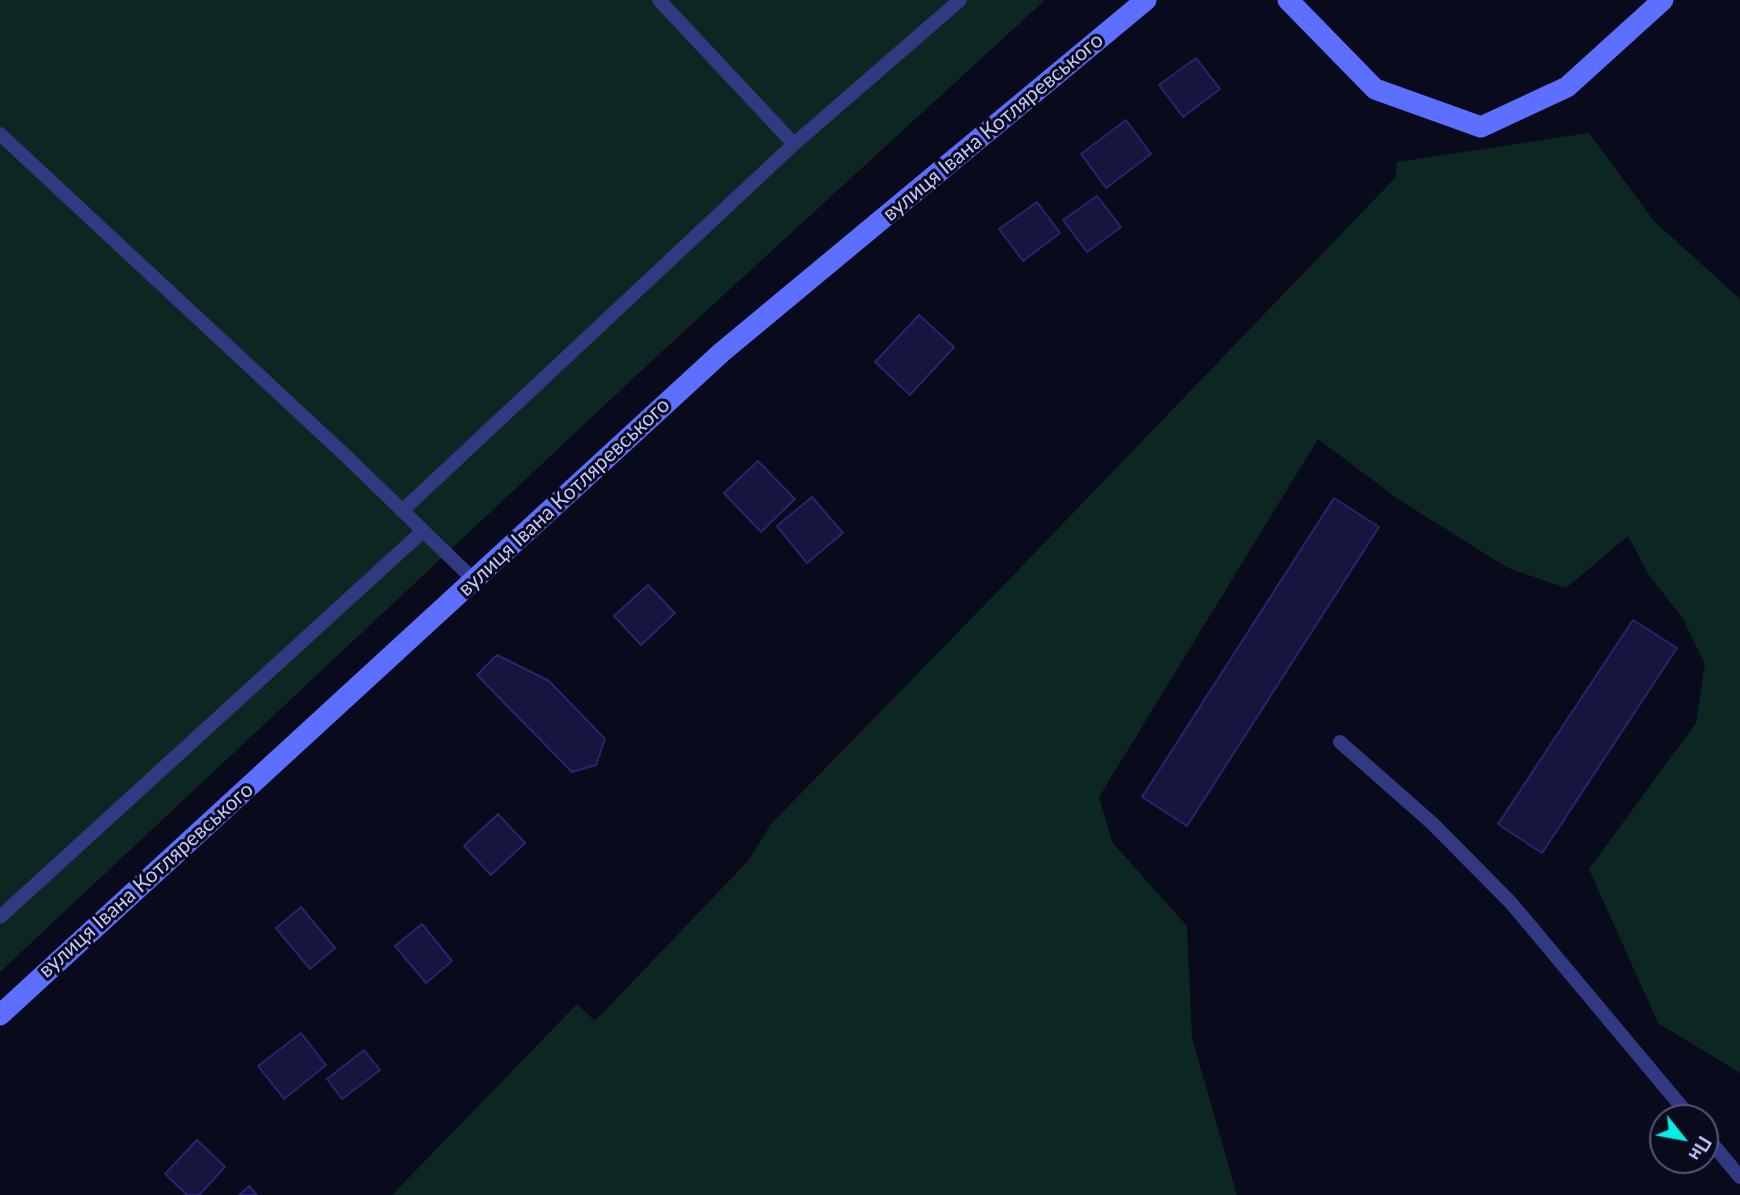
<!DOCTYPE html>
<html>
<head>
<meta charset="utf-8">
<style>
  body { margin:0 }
  #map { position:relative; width:1740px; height:1195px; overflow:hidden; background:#0a0a1d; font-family:Lato,sans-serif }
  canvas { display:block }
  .north { position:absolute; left:1649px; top:1104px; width:70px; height:70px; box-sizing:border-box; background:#0a0a1d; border:2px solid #555677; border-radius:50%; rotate:121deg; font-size:19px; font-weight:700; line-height:28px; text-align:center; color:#c5c7ff }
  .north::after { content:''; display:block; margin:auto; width:24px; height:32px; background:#00f0e7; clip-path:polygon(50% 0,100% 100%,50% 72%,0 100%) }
</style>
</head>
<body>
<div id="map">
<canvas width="1740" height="1195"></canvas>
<div class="north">Пн</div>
</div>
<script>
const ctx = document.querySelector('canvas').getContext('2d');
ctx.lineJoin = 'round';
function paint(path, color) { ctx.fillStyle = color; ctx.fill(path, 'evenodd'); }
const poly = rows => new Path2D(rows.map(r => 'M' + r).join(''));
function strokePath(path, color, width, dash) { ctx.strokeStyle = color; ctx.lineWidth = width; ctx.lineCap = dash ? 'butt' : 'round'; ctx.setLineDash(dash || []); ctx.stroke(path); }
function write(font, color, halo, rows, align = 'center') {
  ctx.font = font + ' Lato,sans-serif'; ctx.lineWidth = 6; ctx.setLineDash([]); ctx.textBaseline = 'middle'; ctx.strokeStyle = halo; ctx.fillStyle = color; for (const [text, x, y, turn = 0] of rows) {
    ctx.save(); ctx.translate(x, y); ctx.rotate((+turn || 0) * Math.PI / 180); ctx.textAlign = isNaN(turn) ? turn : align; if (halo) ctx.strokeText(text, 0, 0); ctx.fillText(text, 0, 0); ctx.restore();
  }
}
const green = poly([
  [0,0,1045,0,656,357,0,972],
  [1589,133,1654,221,1740,299,1740,1073,1658,1023,1589,869,1696,723,1705,664,1683,619,1649,575,1628,536,1566,588,1508,568,1398,499,1318,439,1099,797,1112,842,1187,926,1192,1038,1237,1195,392,1195,577,1004,595,1021,748,861,771,824,1001,588,1395,178,1397,162]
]);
const building = poly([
  [1196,58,1220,89,1183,117,1159,85,1196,58],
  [1126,120,1151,154,1106,188,1081,154,1126,120],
  [1097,196,1121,227,1087,252,1063,220,1097,196],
  [1037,202,1060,233,1023,261,999,229,1037,202],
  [919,315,954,347,910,395,875,362,919,315],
  [758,461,795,499,761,532,724,493,758,461],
  [812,497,843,533,807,563,777,526,812,497],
  [1334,498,1379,527,1187,826,1142,797,1334,498],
  [648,585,675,613,641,645,614,616,648,585],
  [1633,620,1677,648,1542,853,1498,824,1633,620],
  [497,655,549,681,605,739,596,765,572,772,477,675,497,655],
  [498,814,525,843,491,875,464,846,498,814],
  [301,907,335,948,310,969,276,928,301,907],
  [422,924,452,961,426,983,395,946,422,924],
  [301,1033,326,1065,284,1099,258,1066,301,1033],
  [364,1050,380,1070,342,1099,327,1079,364,1050],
  [197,1140,225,1167,199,1195,187,1195,165,1174,197,1140],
  [249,1186,257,1195,239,1195,249,1186]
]);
const lane = poly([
  [659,0,794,144],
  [0,134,346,456,474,580],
  [402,511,794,144,960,0],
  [1340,742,1433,824,1512,904,1691,1118],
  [0,917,423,531],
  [1705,1135,1740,1177]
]);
const secondary = poly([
  [1288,0,1375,89,1481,127,1567,87,1663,0],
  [0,1015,722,352,1146,0]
]);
const streetNames = [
  ["вулиця Івана Котляревського",993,127,-40],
  ["вулиця Івана Котляревського",564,497,-43],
  ["вулиця Івана Котляревського",146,880,-42]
];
paint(green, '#0c2722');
paint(building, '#17143f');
strokePath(building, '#29246d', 2);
strokePath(lane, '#313980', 14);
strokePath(secondary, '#5c6fff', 21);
write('21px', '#c5c7ff', '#0a0a1d', streetNames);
</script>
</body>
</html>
